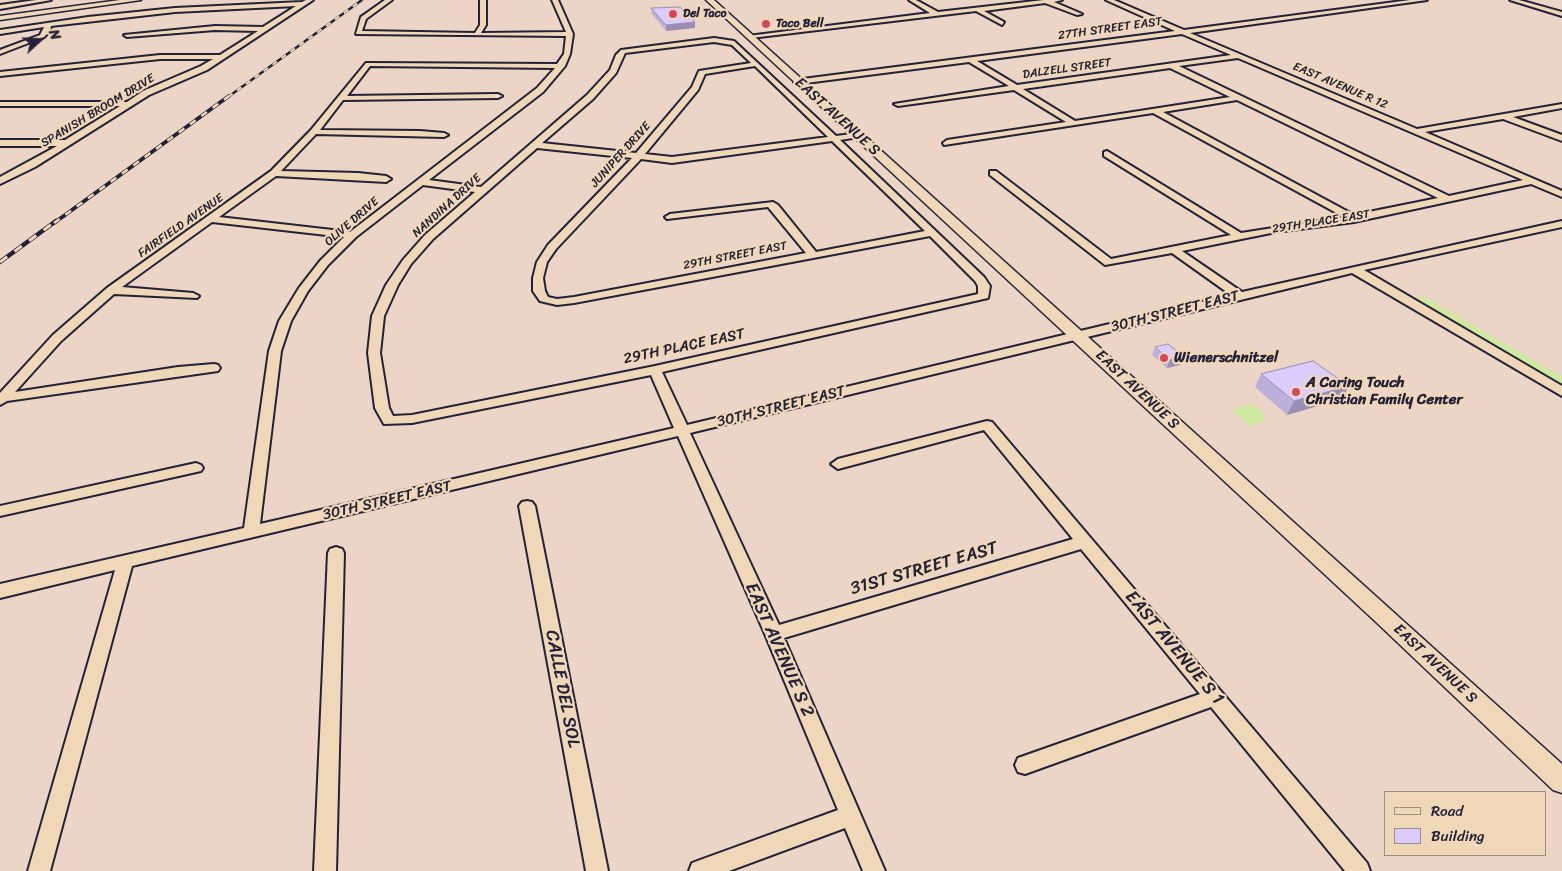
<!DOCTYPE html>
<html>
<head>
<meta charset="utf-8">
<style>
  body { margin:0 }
  #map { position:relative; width:1562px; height:871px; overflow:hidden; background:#ecd5c6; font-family:Sriracha,sans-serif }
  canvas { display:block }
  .legend { position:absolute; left:1384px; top:791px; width:162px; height:65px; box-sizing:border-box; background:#f0d7b8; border:1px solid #9e8f86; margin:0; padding:6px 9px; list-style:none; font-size:15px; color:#22223b }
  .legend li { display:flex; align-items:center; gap:10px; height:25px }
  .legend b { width:25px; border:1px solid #9e8f86 }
  .north { position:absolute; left:15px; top:15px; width:50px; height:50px; -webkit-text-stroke:4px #f0d7b8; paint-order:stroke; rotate:70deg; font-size:14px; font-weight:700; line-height:20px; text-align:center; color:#22223b }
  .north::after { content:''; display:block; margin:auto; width:18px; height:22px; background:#22223b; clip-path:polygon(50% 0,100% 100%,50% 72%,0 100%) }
</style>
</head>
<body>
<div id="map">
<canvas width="1562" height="871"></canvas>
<ul class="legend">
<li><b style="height:6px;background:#f0d7b8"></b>Road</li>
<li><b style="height:14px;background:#dbccfe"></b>Building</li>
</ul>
<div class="north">N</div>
</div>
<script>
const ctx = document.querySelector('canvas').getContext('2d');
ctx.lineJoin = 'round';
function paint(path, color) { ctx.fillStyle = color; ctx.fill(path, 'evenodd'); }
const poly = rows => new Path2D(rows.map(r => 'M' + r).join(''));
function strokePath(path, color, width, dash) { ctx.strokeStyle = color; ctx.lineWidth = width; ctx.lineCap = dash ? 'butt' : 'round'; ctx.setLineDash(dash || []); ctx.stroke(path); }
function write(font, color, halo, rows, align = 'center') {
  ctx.font = font + ' Sriracha,sans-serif'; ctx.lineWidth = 4.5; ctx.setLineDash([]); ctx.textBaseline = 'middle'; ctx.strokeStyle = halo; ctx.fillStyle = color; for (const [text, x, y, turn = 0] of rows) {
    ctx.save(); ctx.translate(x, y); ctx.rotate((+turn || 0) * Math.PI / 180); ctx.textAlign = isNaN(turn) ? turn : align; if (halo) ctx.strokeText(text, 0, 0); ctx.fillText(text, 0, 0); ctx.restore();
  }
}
const green = poly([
  [1423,296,1562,377,1562,388,1411,299],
  [1251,404,1265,415,1262,423,1250,426,1231,410]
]);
const minor = poly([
  [36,0,51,0,0,9,0,5,36,0],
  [306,0,313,0,207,70,149,95,35,167,0,184,0,177,57,146,0,146,0,140,65,140,120,106,0,106,0,102,127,102,143,91,201,66,213,59,160,59,0,76,0,72,160,55,220,55,258,31,215,30,127,37,124,35,215,26,263,27,296,6,175,12,51,26,50,31,44,37,0,54,0,50,40,35,44,27,0,34,0,30,88,17,175,8,302,2,306,0],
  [385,0,392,0,366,19,362,31,475,33,480,25,480,0,486,0,486,25,481,33,566,32,552,0,558,0,573,34,570,54,565,66,543,92,429,180,481,187,587,95,610,70,616,55,621,50,714,38,734,41,836,136,859,133,859,137,840,140,984,277,990,286,988,298,662,372,687,425,1231,295,1172,253,1105,265,990,175,990,171,996,171,1111,259,1231,235,1104,156,1104,152,1107,151,1241,233,1344,217,1153,113,944,145,943,143,947,140,1066,122,1014,90,898,106,894,104,1009,86,969,62,798,84,794,82,795,80,1175,31,1106,0,1114,0,1184,30,1410,0,1427,0,1190,33,1417,129,1562,104,1562,108,1513,117,1562,135,1562,141,1503,119,1425,132,1562,191,1562,197,1531,184,1354,222,1276,232,1182,251,1242,292,1562,221,1562,227,1364,270,1562,386,1562,396,1352,273,690,433,779,625,1073,539,984,430,838,469,831,464,838,459,987,421,992,422,1367,863,1370,871,1345,871,1211,707,1025,774,1018,772,1015,765,1018,758,1200,694,1081,549,784,638,885,871,863,871,845,828,729,871,689,871,692,863,700,860,838,810,765,634,678,436,132,566,50,871,28,871,115,570,0,598,0,584,244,528,269,351,279,321,299,288,320,261,344,237,212,222,122,287,193,293,199,296,197,298,114,294,61,341,15,392,178,367,214,364,218,365,220,368,218,371,7,401,0,405,0,393,53,335,107,288,271,171,311,130,366,63,557,64,564,54,566,36,356,34,361,17,385,0],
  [1182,34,1231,55,1017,85,977,61,1182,34],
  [714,42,732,45,751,63,699,71,692,87,636,153,542,143,593,99,616,73,625,53,714,42],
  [1238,58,1523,180,1449,196,1179,66,1238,58],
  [370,66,555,68,537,88,350,232,219,217,276,176,386,182,391,179,386,176,358,173,281,171,316,134,444,137,448,135,444,133,420,131,320,130,343,100,498,98,502,96,498,94,347,96,370,66],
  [755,66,828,137,672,157,645,154,698,90,705,74,755,66],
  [1170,68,1230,97,1075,121,1023,89,1170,68],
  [1237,100,1438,198,1354,215,1163,112,1237,100],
  [832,141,925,231,816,252,778,205,773,202,670,214,665,217,667,219,768,207,806,253,574,297,557,299,548,297,545,291,543,278,547,262,556,249,641,159,672,163,832,141],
  [537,148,632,158,548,245,537,262,533,278,533,291,540,301,557,305,574,303,930,236,975,281,978,286,978,294,655,366,412,415,393,416,389,408,380,353,384,316,398,285,411,264,433,239,537,148],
  [423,185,475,192,425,235,403,260,386,285,372,316,368,353,375,408,384,424,412,423,651,375,674,428,260,524,281,351,291,321,308,291,328,265,356,237,423,185],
  [909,0,916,0,938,12,1044,0,1062,0,1054,2,1082,14,1077,15,1045,3,984,11,1004,22,1002,25,976,11,751,38,748,36,930,13,909,0],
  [1510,0,1519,0,1562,12,1562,16,1510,0],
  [196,463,201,465,203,468,201,471,0,516,0,506,196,463],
  [527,501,532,502,535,506,608,871,586,871,519,506,522,502,527,501],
  [336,547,342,549,344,553,336,871,314,871,328,553,330,549,336,547]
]);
const major = poly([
  [120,0,141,0,0,20,0,16,120,0],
  [706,0,714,0,1562,764,1562,793,1553,790,1376,622,706,0]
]);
const railFar2 = poly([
  [228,97,362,0]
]);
const railFar1 = poly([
  [54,223,229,96]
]);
const rail = poly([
  [0,262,56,221]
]);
const wall = poly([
  [651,8,695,28,666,31,652,14],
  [1155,347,1180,365,1167,368,1152,355],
  [1261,374,1342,399,1287,415,1255,387]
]);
const shadedWall = poly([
  [695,22,695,28,666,31,666,25],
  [1184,357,1180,365,1167,368,1170,360],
  [1349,386,1342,399,1287,415,1294,401]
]);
const building = poly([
  [680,7,695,22,666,25,651,8,680,7],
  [1168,344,1184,357,1170,360,1155,347,1168,344],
  [1313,361,1349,386,1294,401,1261,374,1313,361]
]);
const markers = [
  [673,14,5,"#d1495b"],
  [766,24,5,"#d1495b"],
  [1164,358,5,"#d1495b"],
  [1296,392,5,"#d1495b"]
];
const farPoinames = [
  ["Del Taco",683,14],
  ["Taco Bell",776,24]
];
const farStreetnames = [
  ["27TH STREET EAST",1110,29,-8],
  ["DALZELL STREET",1067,69,-8],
  ["EAST AVENUE R 12",1340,86,23],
  ["SPANISH BROOM DRIVE",98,111,-31],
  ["JUNIPER DRIVE",621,155,-48],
  ["NANDINA DRIVE",447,206,-42],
  ["OLIVE DRIVE",352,222,-41],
  ["29TH PLACE EAST",1321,222,-9],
  ["FAIRFIELD AVENUE",181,226,-35],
  ["29TH STREET EAST",735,256,-11]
];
const streetNames = [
  ["EAST AVENUE S",837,117,42],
  ["30TH STREET EAST",1175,312,-14],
  ["29TH PLACE EAST",684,347,-12],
  ["EAST AVENUE S",1137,390,43],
  ["30TH STREET EAST",781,407,-14],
  ["30TH STREET EAST",387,501,-13],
  ["EAST AVENUE S",1435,664,43]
];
const poiNames = [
  ["Wienerschnitzel",1174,358],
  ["A Caring Touch",1306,383],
  ["Christian Family Center",1306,400]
];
const nearStreetnames = [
  ["31ST STREET EAST",924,569,-16],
  ["EAST AVENUE S 1",1174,648,50],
  ["EAST AVENUE S 2",779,650,66],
  ["CALLE DEL SOL",562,689,79]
];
paint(green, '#cfe9a0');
strokePath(minor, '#22223b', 4);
strokePath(major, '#22223b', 3);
paint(minor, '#f0d7b8');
paint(major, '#f0d7b8');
strokePath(railFar2, '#22223b', 2.5);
strokePath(railFar1, '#22223b', 4);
strokePath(rail, '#22223b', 4.5);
strokePath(railFar2, '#f0d7b8', 2, [5.5]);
strokePath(railFar1, '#f0d7b8', 2.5, [7]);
strokePath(rail, '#f0d7b8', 3, [9]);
paint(wall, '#bcafda');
paint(shadedWall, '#998fb2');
paint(building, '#dbccfe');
strokePath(building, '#998fb2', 1);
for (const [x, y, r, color] of markers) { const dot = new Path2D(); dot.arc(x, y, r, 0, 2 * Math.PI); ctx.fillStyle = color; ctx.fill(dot); strokePath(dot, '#f0d7b8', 2); }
write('bold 12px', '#22223b', '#f0d7b8', farPoinames, 'left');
write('12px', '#22223b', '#f0d7b8', farStreetnames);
write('15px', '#22223b', '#f0d7b8', streetNames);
write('bold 15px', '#22223b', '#f0d7b8', poiNames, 'left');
write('18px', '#22223b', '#f0d7b8', nearStreetnames);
</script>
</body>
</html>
